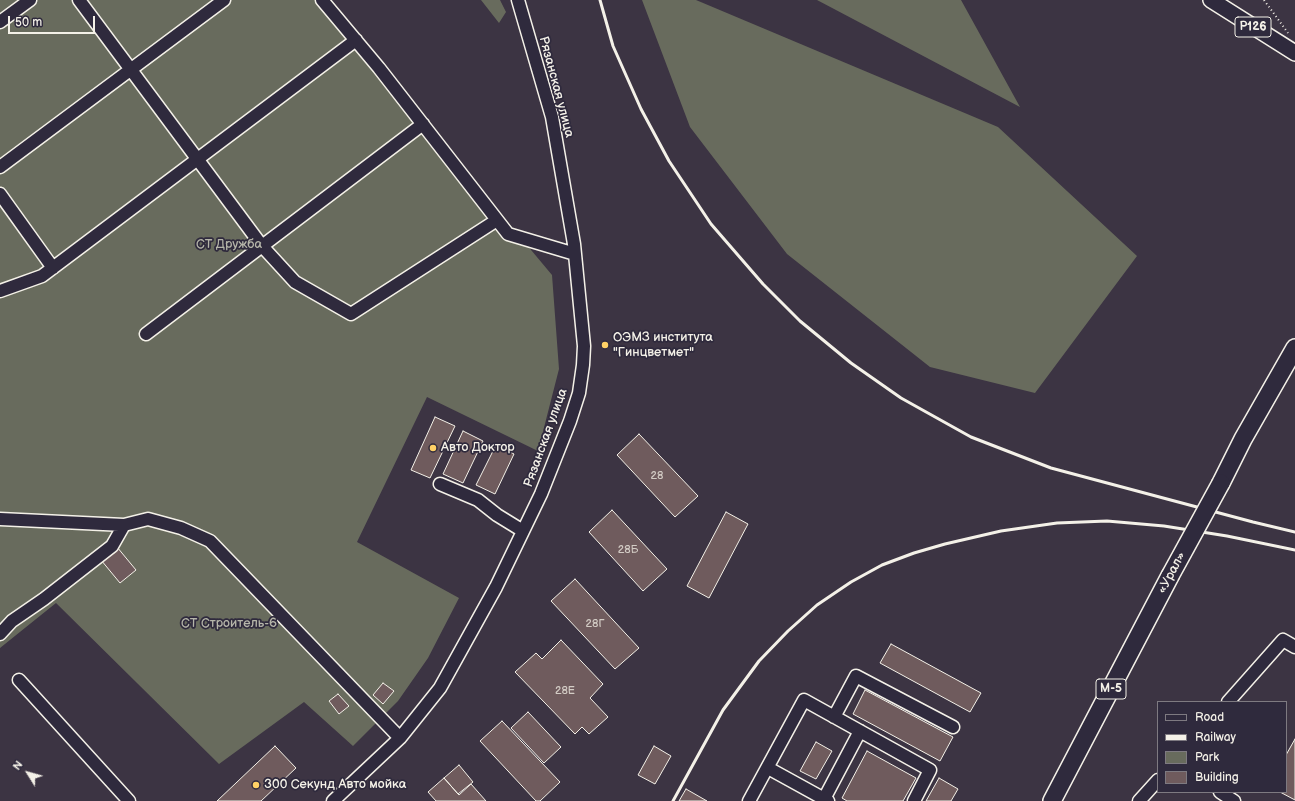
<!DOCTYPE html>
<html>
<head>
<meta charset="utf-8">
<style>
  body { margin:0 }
  #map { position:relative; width:1295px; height:801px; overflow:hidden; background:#3c3443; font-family:"Balsamiq Sans",sans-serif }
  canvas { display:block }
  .legend { position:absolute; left:1157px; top:701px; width:130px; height:92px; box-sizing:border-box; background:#2f2a3d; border:1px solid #7e7a81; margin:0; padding:5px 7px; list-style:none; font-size:12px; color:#f4f1e8 }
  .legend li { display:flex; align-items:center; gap:8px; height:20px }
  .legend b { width:20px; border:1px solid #7e7a81 }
  .north { position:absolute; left:8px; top:753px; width:40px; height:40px; -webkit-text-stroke:3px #2f2a3d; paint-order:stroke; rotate:307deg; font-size:11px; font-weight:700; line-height:16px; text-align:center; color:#f4f1e8 }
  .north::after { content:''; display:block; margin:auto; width:14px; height:18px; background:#f4f1e8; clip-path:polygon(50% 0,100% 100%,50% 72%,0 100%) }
  .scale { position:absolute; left:8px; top:16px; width:87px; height:18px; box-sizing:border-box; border:2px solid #f4f1e8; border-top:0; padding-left:5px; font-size:12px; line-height:14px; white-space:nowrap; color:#f4f1e8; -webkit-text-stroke:3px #2f2a3d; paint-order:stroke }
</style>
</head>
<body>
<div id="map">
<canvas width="1295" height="801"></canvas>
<ul class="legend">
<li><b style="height:5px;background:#2f2a3d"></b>Road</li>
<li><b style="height:5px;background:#f4f1e8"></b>Railway</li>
<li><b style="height:11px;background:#686b5d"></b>Park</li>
<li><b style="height:11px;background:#6f5b5d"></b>Building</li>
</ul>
<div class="north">N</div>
<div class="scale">50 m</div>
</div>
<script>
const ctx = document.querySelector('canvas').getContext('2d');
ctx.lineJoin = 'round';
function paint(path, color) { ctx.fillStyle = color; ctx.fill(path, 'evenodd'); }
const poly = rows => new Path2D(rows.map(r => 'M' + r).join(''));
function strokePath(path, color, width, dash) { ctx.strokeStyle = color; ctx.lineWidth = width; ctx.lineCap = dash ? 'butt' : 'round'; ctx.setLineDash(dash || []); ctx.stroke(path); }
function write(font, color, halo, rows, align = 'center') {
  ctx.font = font + ' "Balsamiq Sans",sans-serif'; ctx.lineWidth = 3.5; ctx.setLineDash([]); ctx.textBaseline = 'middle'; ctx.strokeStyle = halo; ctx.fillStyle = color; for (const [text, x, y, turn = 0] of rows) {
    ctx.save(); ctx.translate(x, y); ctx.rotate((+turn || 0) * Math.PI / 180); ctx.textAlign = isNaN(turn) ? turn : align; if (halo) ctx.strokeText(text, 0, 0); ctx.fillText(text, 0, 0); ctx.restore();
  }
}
const green = poly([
  [0,0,322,0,552,275,559,369,538,451,427,397,357,542,459,598,428,658,398,701,353,746,304,702,219,764,56,603,0,648],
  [481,0,500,0,506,12,499,23],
  [642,0,696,0,998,127,1137,256,1035,393,930,367,787,254,690,127],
  [817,0,961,0,1020,107]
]);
const building = poly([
  [435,417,455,426,430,478,411,470,435,417],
  [463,431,483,441,463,483,443,474,463,431],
  [639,434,698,496,675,517,617,455,639,434],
  [496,445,514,454,495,494,476,485,496,445],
  [612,510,667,569,643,591,589,532,612,510],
  [726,512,748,524,709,598,687,586,726,512],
  [117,547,136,570,120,583,101,560,117,547],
  [575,579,639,648,615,669,551,601,575,579],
  [561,640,603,684,590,698,608,717,589,734,582,727,575,734,515,672,536,653,542,659,561,640],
  [891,644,981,693,970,712,880,663,891,644],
  [383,683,394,691,383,704,373,695,383,683],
  [865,690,953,737,940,761,853,714,865,690],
  [338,694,349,706,339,714,329,701,338,694],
  [528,712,561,747,544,763,511,728,528,712],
  [502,721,560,782,540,801,536,801,480,741,502,721],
  [1295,739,1295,800,1280,792,1286,792,1286,755,1295,739],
  [816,742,832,751,816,779,800,771,816,742],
  [275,746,296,768,261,801,217,801,275,746],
  [654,746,671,756,655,784,638,775,654,746],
  [867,751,916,778,903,801,847,801,842,798,867,751],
  [459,765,473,782,458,794,444,778,459,765],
  [444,778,459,795,471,784,486,801,436,801,428,792,444,778],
  [939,778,958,789,951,801,926,801,939,778],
  [686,789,707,801,679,801,686,789]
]);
const path = poly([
  [1264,0,1288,33]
]);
const minor = poly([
  [79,0,262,246,295,282,351,314,497,220],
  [322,0,379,68,508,234,575,254],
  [0,22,30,0],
  [0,167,224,0],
  [0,194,53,268],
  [0,291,42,276,356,40],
  [146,334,423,124],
  [440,484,478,500,497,515,523,531],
  [0,519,124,525,148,519,181,528,210,541,400,738],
  [0,634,12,621,44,599,112,546,124,525],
  [19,680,129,801],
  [1228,702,1283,640,1295,647],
  [834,717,856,676,953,727],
  [768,768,828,801],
  [1220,792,1234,801],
  [824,799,860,731],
  [333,801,400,738,440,688,496,587,541,494,570,421,579,393,583,365,584,346,574,244,552,117,518,0],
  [749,801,804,700,930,770,914,801],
  [1139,801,1158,780]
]);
const major = poly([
  [1211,0,1295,53]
]);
const highway = poly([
  [1221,483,1243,439,1295,348],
  [1052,801,1170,576]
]);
const rail = poly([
  [600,0,613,46,641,109,669,161,711,224,763,284,800,321,851,363,901,398,971,437,1051,468,1253,522,1295,532],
  [673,801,723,710,759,661,788,631,817,605,851,582,882,565,914,553,945,544,1001,531,1057,523,1107,521,1164,526,1227,536,1295,550]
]);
const highwayBridge = poly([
  [1170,576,1221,483]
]);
const markers = [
  [605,345,4,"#ffd166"],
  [433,448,4,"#ffd166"],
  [256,785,4,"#ffd166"]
];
const numberNames = [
  ["28",657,476],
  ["28Б",628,550],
  ["28Г",595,624],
  ["28Е",565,691]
];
const shields = [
  [1253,27,36],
  [1111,689,30]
];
const shieldNames = [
  ["Р126",1253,27],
  ["М-5",1111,689]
];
const streetNames = [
  ["Рязанская улица",556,87,75],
  ["Рязанская улица",546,438,-70],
  ["«Урал»",1172,573,-62]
];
const parkNames = [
  ["СТ Дружба",229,245],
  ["СТ Строитель-6",229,624]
];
const poiNames = [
  ["ОЭМЗ института",613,338],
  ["\"Гинцветмет\"",613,353],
  ["Авто Доктор",441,448],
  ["300 Секунд Авто мойка",264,785]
];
paint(green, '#686b5d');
paint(building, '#6f5b5d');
strokePath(building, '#f4f1e8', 1);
strokePath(minor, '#f4f1e8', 15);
strokePath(major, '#f4f1e8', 18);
strokePath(highway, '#f4f1e8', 20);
strokePath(path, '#f4f1e8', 2, [1, 3]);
strokePath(minor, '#2f2a3d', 12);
strokePath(major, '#2f2a3d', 15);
strokePath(highway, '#2f2a3d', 17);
strokePath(rail, '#f4f1e8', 3);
strokePath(highwayBridge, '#f4f1e8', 20, []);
strokePath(highwayBridge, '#2f2a3d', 17);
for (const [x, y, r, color] of markers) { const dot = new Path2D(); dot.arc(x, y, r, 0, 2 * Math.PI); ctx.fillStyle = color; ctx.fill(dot); strokePath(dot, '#2f2a3d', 1.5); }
write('11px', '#d3ccc5', null, numberNames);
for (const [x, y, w] of shields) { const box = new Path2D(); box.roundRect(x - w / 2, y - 10, w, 20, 3); ctx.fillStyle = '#2f2a3d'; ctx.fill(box); strokePath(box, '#f4f1e8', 1); }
write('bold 12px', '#f4f1e8', null, shieldNames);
write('13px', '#f4f1e8', '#2f2a3d', streetNames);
write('13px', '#b5b5a9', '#2f2a3d', parkNames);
write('13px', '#f4f1e8', '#2f2a3d', poiNames, 'left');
</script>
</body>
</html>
